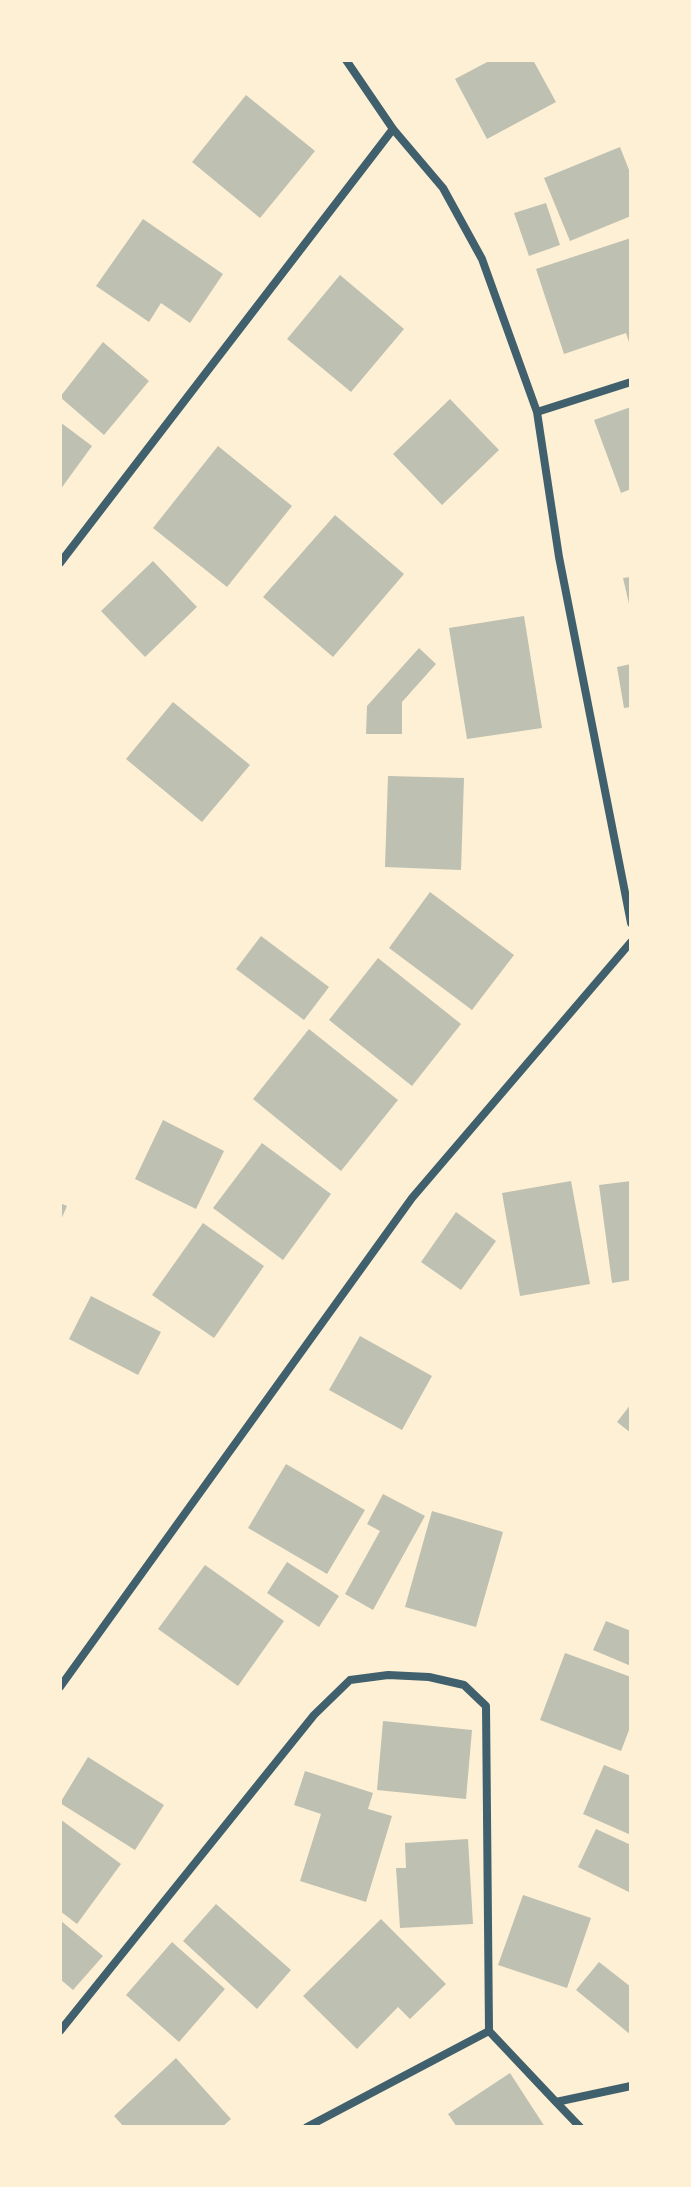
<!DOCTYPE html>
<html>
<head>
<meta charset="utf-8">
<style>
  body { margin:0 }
  #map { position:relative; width:691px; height:2187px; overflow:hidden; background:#fdf0d5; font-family:Spectral,serif }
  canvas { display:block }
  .frame { position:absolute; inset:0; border:62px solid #fdf0d5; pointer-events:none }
</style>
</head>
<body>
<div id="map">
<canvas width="691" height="2187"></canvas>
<div class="frame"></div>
</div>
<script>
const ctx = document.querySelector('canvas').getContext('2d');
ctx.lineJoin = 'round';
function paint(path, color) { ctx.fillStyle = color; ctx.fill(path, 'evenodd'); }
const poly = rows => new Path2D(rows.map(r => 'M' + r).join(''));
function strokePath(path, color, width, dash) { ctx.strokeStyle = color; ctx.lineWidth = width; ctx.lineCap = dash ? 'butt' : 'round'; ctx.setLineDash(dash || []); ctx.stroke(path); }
const building = poly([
  [491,60,533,60,556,102,487,139,455,79],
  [246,95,315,151,260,218,192,162],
  [620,147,631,175,631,216,570,241,544,178],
  [546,203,560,245,529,256,514,213],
  [143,219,223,274,190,323,161,303,149,322,96,286],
  [631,238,631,348,626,333,564,354,536,269],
  [340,275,404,329,351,392,287,339],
  [103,342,149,381,104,435,60,397],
  [450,399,499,450,442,505,393,454],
  [631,407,631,489,621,493,594,420],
  [60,422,92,446,60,490],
  [218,446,292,506,227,587,153,528],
  [335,515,404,574,333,657,263,597],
  [153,561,197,607,145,657,101,611],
  [631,577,631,608,630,608,623,578],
  [524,616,542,728,467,739,449,628],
  [419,648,436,664,402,702,402,734,366,734,367,706],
  [631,664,631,707,624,708,617,667],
  [173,702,250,765,202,822,126,759],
  [388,776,464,778,461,870,385,867],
  [430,892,514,955,472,1010,389,948],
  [261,936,329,987,304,1020,236,969],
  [378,958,461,1024,412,1086,329,1020],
  [309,1029,398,1100,341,1171,253,1099],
  [163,1120,224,1151,196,1209,135,1179],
  [262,1143,331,1194,283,1260,213,1208],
  [571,1181,590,1284,520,1296,502,1193],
  [631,1181,631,1280,612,1283,599,1185],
  [60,1203,67,1206,60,1222],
  [456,1212,496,1241,461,1290,421,1262],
  [203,1223,264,1266,214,1338,152,1295],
  [91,1296,161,1332,138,1375,69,1339],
  [360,1336,432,1376,402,1430,329,1390],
  [631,1404,631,1433,617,1422],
  [286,1464,365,1510,327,1574,248,1528],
  [383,1494,425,1516,373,1610,345,1594,380,1531,367,1524],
  [432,1511,503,1532,476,1627,405,1607],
  [287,1562,339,1596,319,1627,267,1593],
  [205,1565,284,1621,238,1686,158,1629],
  [606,1621,631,1631,631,1666,593,1650],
  [565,1653,631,1677,631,1725,621,1751,540,1720],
  [383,1721,472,1730,466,1799,377,1790],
  [88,1757,164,1805,135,1850,60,1803],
  [604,1765,631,1776,631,1835,583,1814],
  [305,1771,373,1793,368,1809,392,1816,366,1902,300,1881,321,1814,294,1805],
  [60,1819,121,1864,77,1924,60,1911],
  [596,1829,631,1845,631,1893,578,1867],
  [468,1839,473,1924,400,1928,396,1868,406,1868,405,1843],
  [523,1895,591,1918,567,1988,498,1965],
  [216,1904,291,1970,257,2009,183,1941],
  [381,1919,446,1984,410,2019,398,2007,357,2049,303,1996],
  [60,1920,103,1956,73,1990,60,1979],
  [172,1942,225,1989,179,2042,126,1995],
  [599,1962,631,1987,631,2035,576,1990],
  [176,2058,231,2119,222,2127,124,2127,114,2116],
  [510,2073,545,2127,457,2127,448,2114]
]);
const minor = poly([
  [346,60,393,129,443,188,482,259,537,412,559,557,631,923],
  [537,412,631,382],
  [60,563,393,129],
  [60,1687,412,1198,631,942],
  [60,2031,314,1715,350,1680,388,1675,429,1677,464,1685,486,1706,489,2031],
  [556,2102,580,2127],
  [307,2127,489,2031,556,2102,631,2086]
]);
paint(building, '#bec0b2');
strokePath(minor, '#3f606c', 8);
</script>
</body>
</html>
